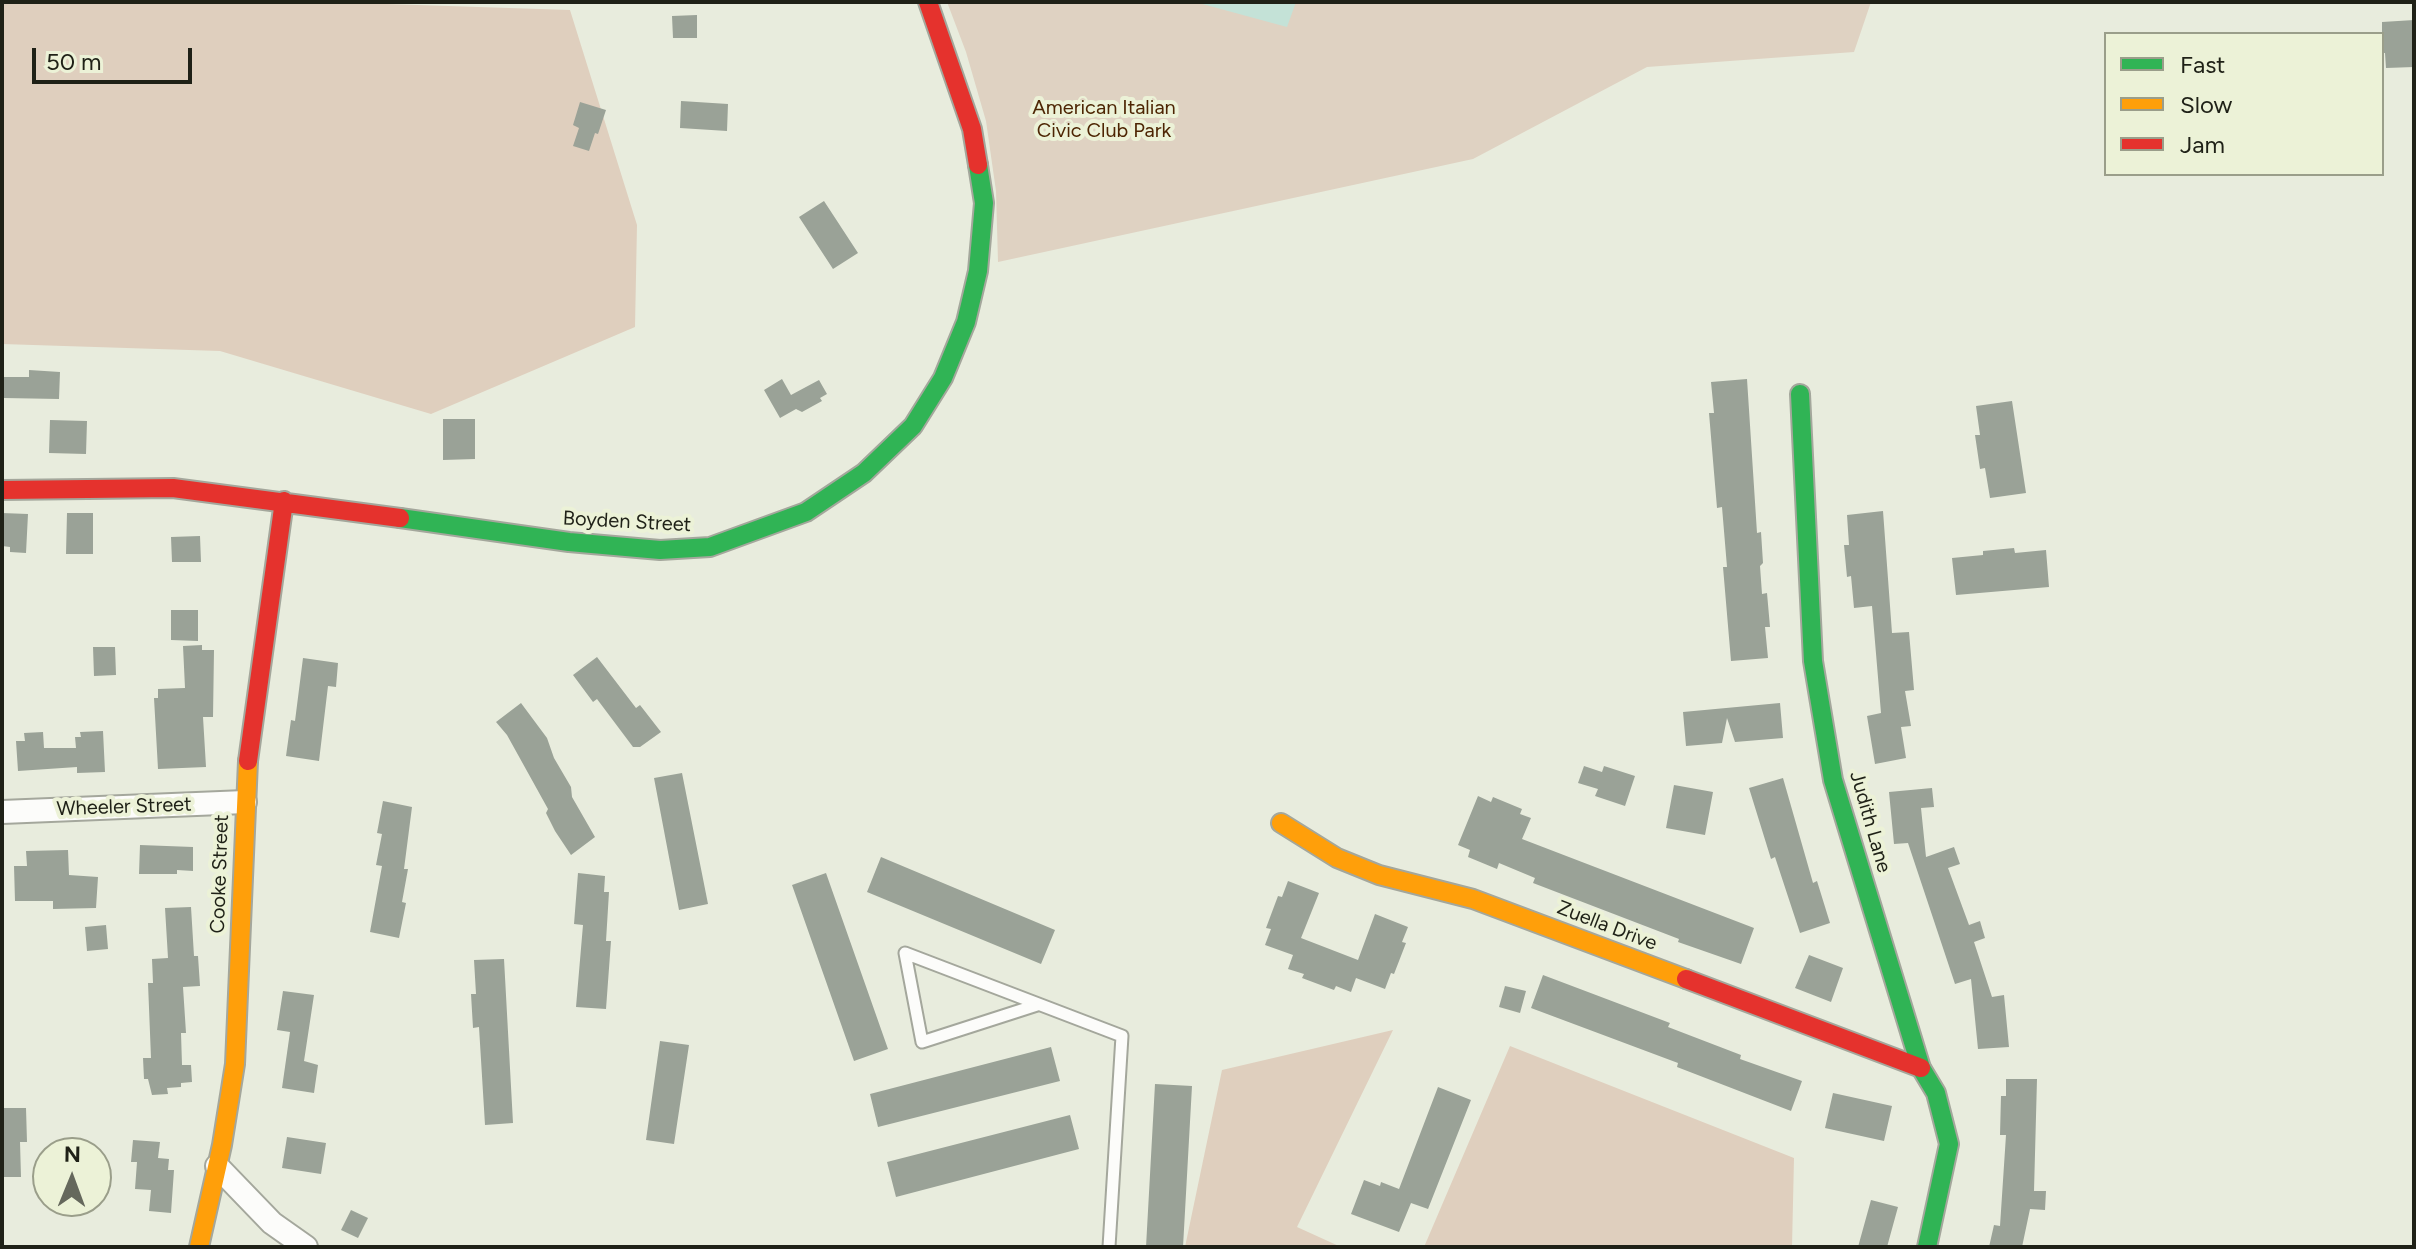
<!DOCTYPE html>
<html>
<head>
<meta charset="utf-8">
<style>
  body { margin:0 }
  #map { position:relative; width:2416px; height:1249px; overflow:hidden; background:#e8ecdd; font-family:Figtree,sans-serif }
  canvas { display:block }
  .frame { position:absolute; inset:0; border:4px solid #1f2117; pointer-events:none }
  .legend { position:absolute; left:2104px; top:32px; width:280px; height:144px; box-sizing:border-box; background:#ecf2d7; border:2px solid #9a9e8a; margin:0; padding:10px 14px; list-style:none; font-size:24px; color:#1f2117 }
  .legend li { display:flex; align-items:center; gap:16px; height:40px }
  .legend b { width:40px; border:2px solid #9a9e8a }
  .north { position:absolute; left:32px; top:1137px; width:80px; height:80px; box-sizing:border-box; background:#ecf2d7; border:2px solid #9a9e8a; border-radius:50%; rotate:1deg; font-size:22px; font-weight:700; line-height:32px; text-align:center; color:#1f2117 }
  .north::after { content:''; display:block; margin:auto; width:28px; height:36px; background:#65685c; clip-path:polygon(50% 0,100% 100%,50% 72%,0 100%) }
  .scale { position:absolute; left:32px; top:48px; width:160px; height:36px; box-sizing:border-box; border:4px solid #1f2117; border-top:0; padding-left:10px; font-size:24px; line-height:28px; white-space:nowrap; color:#1f2117; -webkit-text-stroke:6px #ecf2d7; paint-order:stroke }
</style>
</head>
<body>
<div id="map">
<canvas width="2416" height="1249"></canvas>
<div class="frame"></div>
<ul class="legend">
<li><b style="height:10px;background:#30b455"></b>Fast</li>
<li><b style="height:10px;background:#ff9f0a"></b>Slow</li>
<li><b style="height:10px;background:#e5322d"></b>Jam</li>
</ul>
<div class="north">N</div>
<div class="scale">50 m</div>
</div>
<script>
const ctx = document.querySelector('canvas').getContext('2d');
ctx.lineJoin = 'round';
function paint(path, color) { ctx.fillStyle = color; ctx.fill(path, 'evenodd'); }
const poly = rows => new Path2D(rows.map(r => 'M' + r).join(''));
function strokePath(path, color, width, dash) { ctx.strokeStyle = color; ctx.lineWidth = width; ctx.lineCap = dash ? 'butt' : 'round'; ctx.setLineDash(dash || []); ctx.stroke(path); }
function write(font, color, halo, rows, align = 'center') {
  ctx.font = font + ' Figtree,sans-serif'; ctx.lineWidth = 8; ctx.setLineDash([]); ctx.textBaseline = 'middle'; ctx.strokeStyle = halo; ctx.fillStyle = color; for (const [text, x, y, turn = 0] of rows) {
    ctx.save(); ctx.translate(x, y); ctx.rotate((+turn || 0) * Math.PI / 180); ctx.textAlign = isNaN(turn) ? turn : align; if (halo) ctx.strokeText(text, 0, 0); ctx.fillText(text, 0, 0); ctx.restore();
  }
}
const green = poly([
  [947,2,1871,2,1854,52,1647,67,1473,159,998,262,996,191,986,121,966,52]
]);
const forest = poly([
  [2,2,386,2,387,4,570,10,637,225,635,327,431,414,220,351,2,344],
  [1393,1030,1297,1227,1341,1247,1185,1247,1222,1070],
  [1510,1046,1794,1158,1792,1247,1424,1247]
]);
const water = poly([
  [1195,2,1296,2,1287,27]
]);
const building = poly([
  [697,15,697,38,673,38,672,16],
  [2414,20,2414,67,2386,68,2385,53,2382,53,2382,22],
  [681,101,728,104,727,131,680,128],
  [580,102,606,110,598,134,595,133,589,151,573,146,579,128,573,125],
  [824,201,858,253,833,269,799,217],
  [29,370,60,372,59,399,4,398,4,377,29,377],
  [782,379,791,395,819,380,827,394,820,398,822,401,802,412,796,409,780,418,764,390],
  [1747,379,1757,533,1761,532,1763,563,1760,566,1762,594,1767,593,1770,627,1765,627,1768,658,1731,661,1723,567,1727,567,1722,507,1717,508,1709,413,1714,413,1711,382],
  [2012,401,2026,493,1990,498,1985,468,1980,469,1975,435,1980,435,1976,406],
  [443,419,475,419,475,459,443,460],
  [50,420,87,421,86,454,49,453],
  [1883,511,1892,633,1909,632,1914,690,1905,691,1911,726,1901,727,1906,758,1875,764,1867,716,1881,713,1872,606,1854,608,1851,576,1847,577,1844,545,1849,545,1847,515],
  [2,513,28,514,26,553,10,552,10,547,2,546],
  [67,513,93,513,93,554,66,554],
  [200,536,201,562,172,562,171,537],
  [2014,548,2015,553,2046,550,2049,587,1956,595,1952,558,1983,555,1983,551],
  [171,610,198,610,198,641,171,640],
  [202,645,202,650,214,650,213,717,203,717,206,767,158,769,154,698,158,698,158,689,185,688,183,646],
  [93,647,115,647,116,675,94,676],
  [597,657,636,708,640,705,661,732,640,747,633,747,597,699,593,702,573,675],
  [303,658,338,663,336,687,328,686,319,761,286,756,291,720,295,721],
  [521,703,547,738,554,758,571,787,572,797,595,837,571,855,555,831,546,813,548,809,507,735,496,722],
  [1780,703,1783,738,1735,742,1727,718,1722,743,1686,746,1683,712],
  [103,731,105,772,77,773,77,767,18,771,16,741,25,741,24,733,43,732,44,748,76,748,75,737,81,737,80,732],
  [1584,766,1602,772,1604,766,1635,776,1625,806,1595,796,1598,789,1578,783],
  [682,773,708,904,679,910,654,778],
  [1783,778,1813,883,1817,881,1830,923,1800,933,1775,857,1771,859,1749,788],
  [1674,785,1713,792,1705,835,1666,828],
  [1932,788,1934,807,1921,808,1926,857,1954,847,1960,864,1948,868,1969,925,1980,921,1985,938,1974,942,1992,997,2004,995,2009,1047,1978,1049,1971,979,1955,984,1908,843,1894,844,1889,792],
  [1478,796,1491,802,1493,797,1522,809,1520,814,1531,818,1522,839,1754,928,1741,964,1678,942,1679,939,1533,883,1535,878,1499,863,1497,869,1468,857,1470,850,1458,845],
  [383,801,412,807,404,869,408,869,402,902,406,903,399,938,370,932,382,866,376,865,382,834,377,833],
  [140,845,193,847,193,871,177,870,177,874,139,874],
  [68,850,69,875,98,877,96,908,53,909,53,901,15,901,14,866,27,866,26,851],
  [881,857,1055,930,1041,964,867,892],
  [578,873,605,876,604,892,609,892,606,941,611,941,606,1009,576,1007,583,925,574,924],
  [826,873,888,1049,854,1061,792,885],
  [1288,881,1319,893,1301,938,1358,960,1375,914,1408,927,1402,942,1406,943,1394,974,1391,973,1385,989,1356,978,1351,992,1336,986,1334,990,1302,978,1304,974,1288,969,1293,955,1265,945,1271,929,1266,928,1278,896,1282,897],
  [191,907,194,956,198,956,200,986,183,987,186,1033,181,1033,182,1065,191,1065,192,1082,181,1083,181,1087,167,1088,168,1094,152,1095,148,1079,144,1079,143,1058,151,1058,148,983,153,983,152,959,168,958,165,908],
  [106,925,108,949,87,951,85,927],
  [1809,955,1843,968,1831,1002,1795,988],
  [504,959,513,1123,485,1125,479,1027,473,1028,471,994,476,994,474,960],
  [1543,975,1670,1023,1668,1027,1741,1055,1740,1059,1802,1081,1791,1111,1677,1067,1678,1063,1531,1008],
  [1505,986,1526,991,1520,1013,1499,1007],
  [283,991,314,995,304,1061,318,1065,314,1093,282,1088,290,1032,277,1030],
  [660,1041,689,1045,674,1144,646,1140],
  [1051,1047,1060,1081,878,1127,870,1094],
  [2006,1079,2037,1079,2034,1191,2046,1191,2045,1210,2030,1209,2022,1247,1989,1247,1994,1225,2000,1226,2006,1135,2000,1135,2001,1096,2006,1096],
  [1155,1084,1192,1086,1183,1247,1146,1247],
  [1438,1087,1471,1100,1428,1209,1411,1203,1399,1232,1351,1214,1364,1180,1380,1186,1381,1182,1399,1189],
  [1833,1093,1892,1106,1884,1141,1825,1128],
  [2,1108,26,1108,27,1142,20,1142,21,1177,2,1177],
  [1070,1115,1079,1149,896,1197,887,1162],
  [287,1137,326,1143,321,1174,282,1168],
  [133,1140,160,1142,158,1158,169,1159,168,1170,174,1170,171,1213,149,1211,151,1190,135,1189,137,1162,131,1162],
  [1871,1200,1898,1207,1887,1247,1858,1247],
  [351,1210,368,1218,358,1238,341,1230]
]);
const lane = poly([
  [1037,1005,922,1042,905,953,1122,1036,1109,1247]
]);
const street = poly([
  [2,812,245,802],
  [217,1166,272,1223,306,1247]
]);
const fast = poly([
  [1800,394,1813,661,1833,780,1921,1068,1936,1093,1949,1144,1927,1247],
  [400,518,569,542,660,550,710,547,806,512,864,473,913,426,943,378,966,322,978,271,984,203,978,165]
]);
const slow = poly([
  [1281,823,1337,858,1379,875,1473,899,1686,979],
  [199,1247,222,1145,235,1064,248,761]
]);
const jam = poly([
  [928,2,972,129,978,165],
  [2,490,173,488,400,518],
  [248,761,284,501],
  [1686,979,1921,1068]
]);
const parkNames = [
  ["American Italian",1104,108],
  ["Civic Club Park",1104,131]
];
const streetNames = [
  ["Boyden Street",627,522,3],
  ["Wheeler Street",124,807,-2],
  ["Judith Lane",1870,822,74],
  ["Cooke Street",220,874,-88],
  ["Zuella Drive",1607,926,21]
];
paint(green, '#dfd2c2');
paint(forest, '#dfcfbe');
paint(water, '#c4e2d7');
paint(building, '#9aa297');
strokePath(lane, '#a4a79c', 15);
strokePath(street, '#a4a79c', 26);
strokePath(fast, '#a4a79c', 22);
strokePath(slow, '#a4a79c', 22);
strokePath(jam, '#a4a79c', 22);
strokePath(lane, '#fcfcfa', 11);
strokePath(street, '#fcfcfa', 22);
strokePath(fast, '#30b455', 18);
strokePath(slow, '#ff9f0a', 18);
strokePath(jam, '#e5322d', 18);
write('20px', '#4d2503', '#ecf2d7', parkNames);
write('20px', '#1f2117', '#ecf2d7', streetNames);
</script>
</body>
</html>
